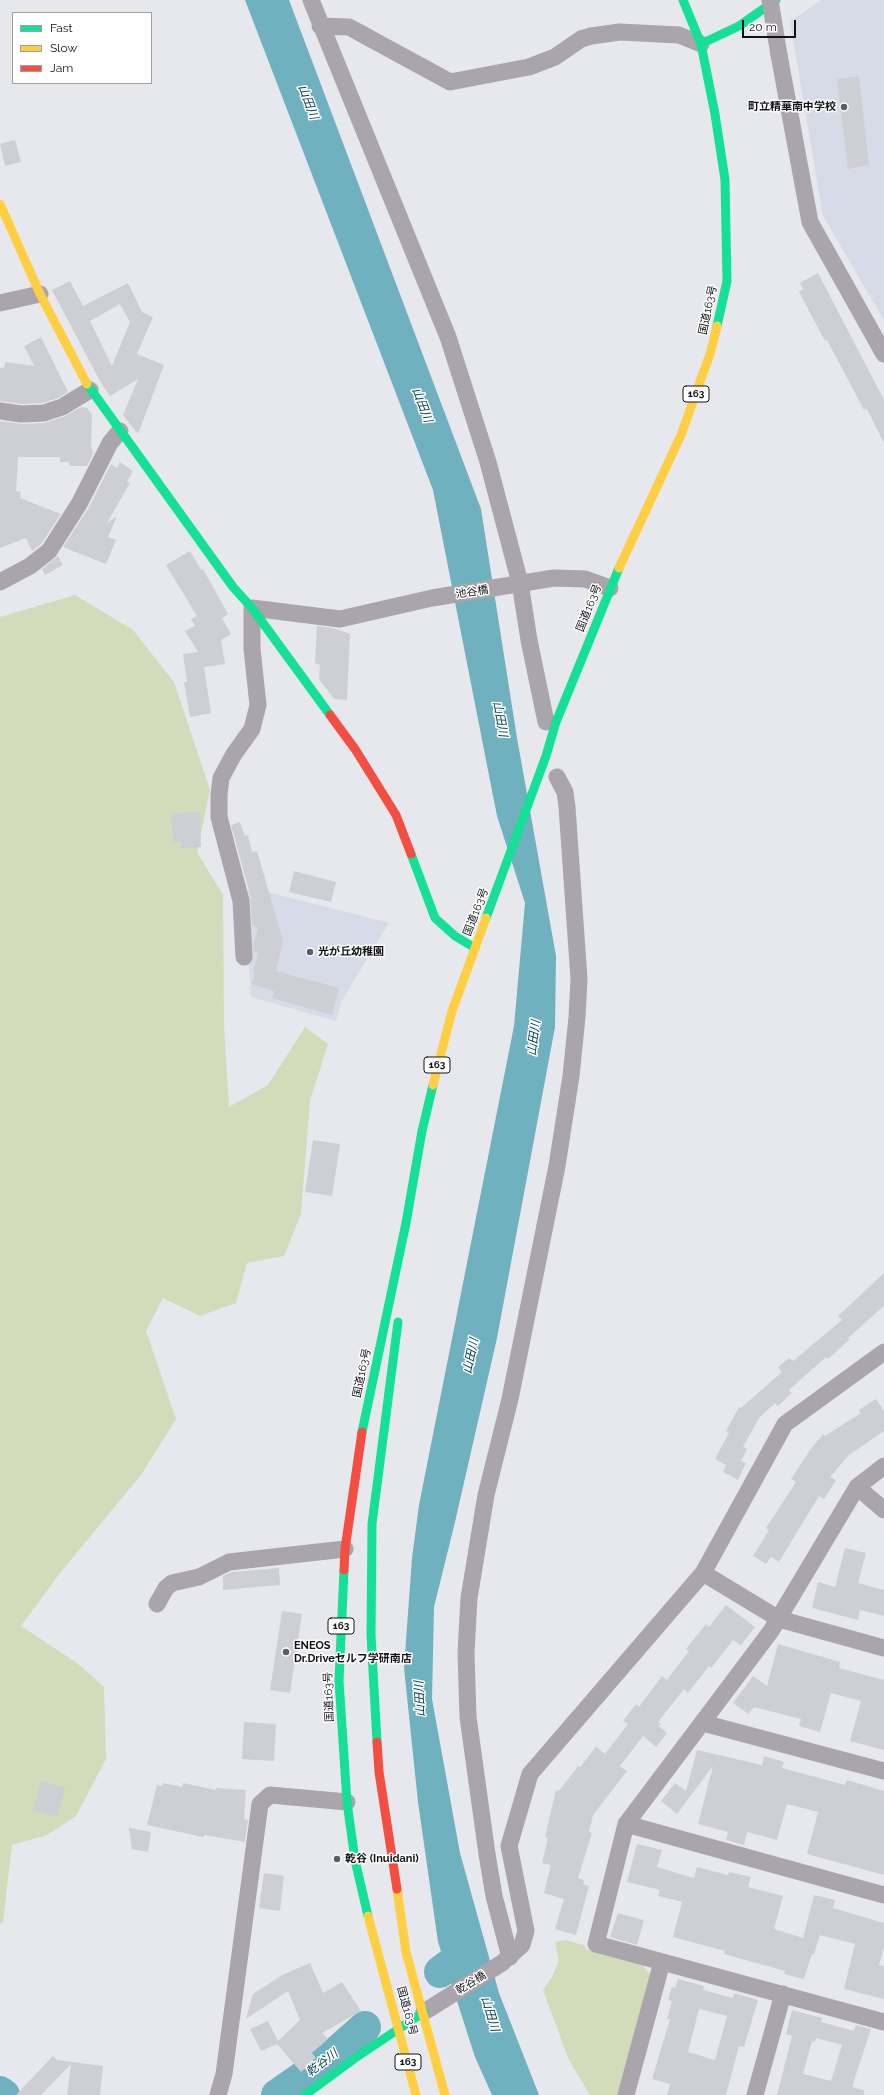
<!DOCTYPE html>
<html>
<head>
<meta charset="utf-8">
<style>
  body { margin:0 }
  #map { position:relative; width:884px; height:2095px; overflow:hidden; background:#e6e8ee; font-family:Raleway,sans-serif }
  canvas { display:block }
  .legend { position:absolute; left:12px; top:12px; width:140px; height:72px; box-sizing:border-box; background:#fff; border:1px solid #a0a0a2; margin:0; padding:5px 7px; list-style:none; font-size:12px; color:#111216 }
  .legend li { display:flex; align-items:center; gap:8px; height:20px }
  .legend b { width:20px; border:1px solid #a0a0a2 }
  .scale { position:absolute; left:742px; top:20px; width:54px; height:18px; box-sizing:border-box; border:2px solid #111216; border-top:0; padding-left:5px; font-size:12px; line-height:14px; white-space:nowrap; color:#111216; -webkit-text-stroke:3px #fff; paint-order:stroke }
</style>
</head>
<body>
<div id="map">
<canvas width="884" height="2095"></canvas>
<ul class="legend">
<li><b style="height:5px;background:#16e098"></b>Fast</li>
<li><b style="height:5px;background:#ffcf43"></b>Slow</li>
<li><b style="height:5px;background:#f24e42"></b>Jam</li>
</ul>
<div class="scale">20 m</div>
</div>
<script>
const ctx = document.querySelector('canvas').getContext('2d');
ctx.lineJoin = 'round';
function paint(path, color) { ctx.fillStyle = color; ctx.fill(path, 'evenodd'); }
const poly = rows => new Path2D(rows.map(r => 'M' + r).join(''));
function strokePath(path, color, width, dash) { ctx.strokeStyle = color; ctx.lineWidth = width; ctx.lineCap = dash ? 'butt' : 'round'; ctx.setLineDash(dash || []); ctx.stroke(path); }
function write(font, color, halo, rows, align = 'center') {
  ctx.font = font + ' Raleway,"Noto Sans JP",sans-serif'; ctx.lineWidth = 3; ctx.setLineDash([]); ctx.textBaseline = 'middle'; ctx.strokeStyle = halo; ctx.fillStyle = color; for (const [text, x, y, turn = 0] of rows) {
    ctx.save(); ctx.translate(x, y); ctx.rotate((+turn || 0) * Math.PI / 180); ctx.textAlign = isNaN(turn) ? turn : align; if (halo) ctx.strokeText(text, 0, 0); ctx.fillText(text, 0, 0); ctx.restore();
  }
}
const built = poly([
  [822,0,884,0,884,320,823,216,819,193,790,21],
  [251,888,389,923,341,1002,336,1021,251,997,244,893]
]);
const green = poly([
  [75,595,133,630,174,682,210,790,197,852,223,895,224,1024,229,1107,268,1085,305,1027,328,1044,310,1101,301,1214,284,1256,247,1263,236,1303,200,1316,163,1298,146,1331,176,1419,141,1475,60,1573,21,1626,77,1663,104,1687,106,1759,76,1816,47,1835,12,1845,3,1922,0,1924,0,617],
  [566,1940,586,1946,585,1949,643,1966,651,1975,618,2095,590,2095,569,2060,543,1990,552,1977,559,1960,555,1942]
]);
const water = poly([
  [245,0,289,0,481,509,517,738,556,956,555,1027,497,1338,455,1522,434,1607,432,1699,460,1853,499,1993,539,2095,492,2095,475,2057,438,1942,418,1802,404,1668,412,1558,419,1505,514,1026,525,903,497,816,433,490]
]);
const river = poly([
  [440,1972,469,1950],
  [0,2092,4,2095],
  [277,2095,330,2058,365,2027]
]);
const building = poly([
  [859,76,869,165,848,169,837,79],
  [15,140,21,162,5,166,0,144],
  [818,273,884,400,884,443,867,409,864,410,827,340,825,341,799,292,803,289,800,283],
  [70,281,83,306,128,283,142,312,153,317,137,354,164,365,138,434,123,415,138,379,110,396,101,383,52,290],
  [120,304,130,322,112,366,90,321],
  [41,337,68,392,58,398,42,403,21,404,0,401,0,368,4,368,5,362,34,366,24,346],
  [81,407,87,408,92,414,91,445,93,454,87,466,70,466,69,462,60,462,60,457,18,457,16,491,21,492,20,498,61,514,41,544,32,551,26,538,0,548,0,421,21,424,45,423,65,416],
  [120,462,133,471,127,482,130,483,107,523,117,516,108,537,116,540,106,564,63,547,88,509,111,464,117,468],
  [190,551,201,570,203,569,228,614,222,618,231,634,221,640,225,664,204,667,211,713,190,717,184,682,187,682,183,654,198,652,185,631,195,626,191,619,197,616,166,565],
  [58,556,63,565,45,575,42,569],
  [317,626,333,628,350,634,347,700,334,699,319,679,320,665,315,663],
  [200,812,201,847,181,848,181,842,173,843,171,813],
  [240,822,245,836,248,835,252,852,257,851,283,941,276,971,339,988,332,1015,272,998,274,991,252,984,255,972,253,972,258,953,254,952,253,946,258,928,252,925,251,898,231,825],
  [294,871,336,882,331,902,289,892],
  [313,1140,340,1144,332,1196,305,1192],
  [884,1273,884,1306,848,1338,849,1340,828,1359,826,1357,789,1390,792,1393,778,1406,775,1403,759,1418,743,1447,747,1449,741,1461,746,1463,738,1480,723,1472,726,1465,715,1459,729,1433,726,1431,739,1407,741,1408,782,1372,778,1367,789,1358,793,1361,842,1320,838,1316],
  [876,1399,884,1411,884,1431,849,1455,830,1477,836,1480,824,1499,819,1496,779,1562,771,1557,766,1564,753,1556,769,1530,766,1528,796,1482,791,1479,810,1450,823,1434,825,1436,861,1413,859,1410],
  [845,1548,866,1553,858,1583,884,1590,884,1616,860,1610,858,1620,812,1608,818,1582,835,1587],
  [279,1568,280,1585,223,1590,223,1576,232,1572],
  [726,1605,755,1627,741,1645,733,1640,711,1668,709,1666,688,1693,684,1689,658,1722,661,1724,659,1726,667,1733,656,1747,643,1736,620,1766,627,1771,593,1815,589,1832,592,1833,578,1878,584,1880,583,1884,589,1886,576,1935,555,1929,564,1899,544,1893,551,1865,542,1863,548,1838,545,1837,556,1790,559,1791,578,1766,580,1767,596,1747,605,1754,628,1724,623,1721,636,1704,639,1707,662,1676,667,1680,689,1651,686,1649,706,1624,709,1627],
  [282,1611,302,1614,290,1693,270,1690],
  [778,1644,840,1662,839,1668,884,1680,884,1750,850,1741,861,1701,831,1693,820,1732,799,1726,801,1719,754,1707,748,1714,733,1703,753,1676,767,1686],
  [244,1722,276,1724,274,1761,242,1759],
  [697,1750,762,1765,764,1756,784,1762,782,1768,845,1785,847,1780,884,1791,884,1875,807,1854,818,1812,787,1804,777,1840,747,1832,744,1845,726,1840,728,1832,698,1824,713,1766,677,1814,661,1801,675,1783,686,1791],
  [41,1781,65,1788,57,1817,33,1810],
  [163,1783,182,1787,183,1783,216,1790,216,1788,246,1790,244,1819,248,1820,245,1842,204,1835,203,1837,147,1825,157,1785,162,1786],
  [129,1828,151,1832,148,1852,132,1849],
  [637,1844,662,1850,657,1867,694,1878,697,1867,728,1875,729,1872,751,1877,748,1887,783,1896,774,1929,803,1938,814,1895,835,1900,833,1908,884,1923,884,1948,879,1965,884,1966,884,1999,844,1989,855,1944,820,1935,814,1954,812,1954,811,1957,804,1979,784,1974,785,1971,724,1954,725,1951,673,1937,682,1902,658,1896,660,1890,627,1882],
  [264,1873,284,1876,280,1911,259,1908],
  [618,1913,644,1920,637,1945,610,1937],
  [310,1963,323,1993,342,1982,361,2011,322,2033,328,2039,312,2053,316,2058,301,2072,277,2044,261,2051,250,2029,268,2021,278,2041,300,2020,288,1991,246,2019,253,1994,282,1975],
  [678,1979,704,1986,703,1990,733,1998,734,1993,758,2000,744,2047,739,2046,726,2095,667,2095,670,2084,652,2079,670,2019,667,2019,672,2001,668,2000,672,1987,675,1988],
  [699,2009,727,2016,715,2060,688,2052],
  [792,2010,822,2018,821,2022,854,2031,856,2025,871,2029,852,2087,864,2090,864,2095,777,2095,792,2036,786,2034],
  [816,2038,842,2045,831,2081,803,2074,812,2041,815,2042],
  [53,2056,57,2060,103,2066,100,2095,67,2095,71,2064,41,2095,16,2095]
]);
const street = poly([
  [311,0,448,337,488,462,520,583,529,640,546,722],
  [320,26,349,27,450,82,529,67,555,57,581,39,591,36,620,32,679,35,701,44],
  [779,55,810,222,884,354],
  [0,303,40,294],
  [0,411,21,414,44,413,62,407,90,390],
  [0,582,30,566,49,551,79,504,110,443,120,431],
  [244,957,241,901,219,817,219,795,221,778,234,754,252,729,258,705,252,649,252,608,340,619,432,598,554,578,585,579,610,588],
  [884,1466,857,1487,771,1631,626,1824,596,1944,884,2022],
  [857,1487,884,1510],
  [703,1573,779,1619,884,1648],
  [157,1604,166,1588,172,1583,199,1577,229,1562,345,1549],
  [703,1723,884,1771],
  [626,1824,884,1895],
  [510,1957,494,1896,487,1854,468,1717,466,1653,469,1598,486,1495,510,1399,557,1166,571,1076,577,1017,579,979,567,807,565,792,557,777],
  [424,2012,502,1963,522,1945,526,1931,509,1846,530,1774,703,1573,785,1424,884,1352],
  [218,2095,224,2074,260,1804,270,1795,347,1802],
  [626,2095,662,1962],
  [755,2095,783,1994]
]);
const fast = poly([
  [683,0,701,44,715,114,725,180,727,281,717,326],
  [701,44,739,26,776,0],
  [87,384,233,587,252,608,330,715],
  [411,854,435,918,455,936,475,948],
  [486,918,546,756,556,722,619,568],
  [362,1432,406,1223,422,1131,433,1085],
  [344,1570,339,1681,347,1802,355,1860,368,1916],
  [377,1742,371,1635,372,1524,398,1322],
  [305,2095,358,2056,424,2012]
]);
const slow = poly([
  [0,204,40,294,87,384],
  [619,568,681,435,711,351,717,326],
  [433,1085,452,1011,486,918],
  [397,1889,406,1952,445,2095],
  [368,1916,416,2095]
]);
const jam = poly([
  [330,715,355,749,396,815,411,854],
  [344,1570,345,1549,362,1432],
  [377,1742,379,1772,397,1889]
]);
const streetBridge = poly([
  [770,0,779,55]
]);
const markers = [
  [844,107,4,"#5c5d62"],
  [310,952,4,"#5c5d62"],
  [286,1652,4,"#5c5d62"],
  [337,1859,4,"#5c5d62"]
];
const shields = [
  [696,394,26],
  [437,1065,26],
  [341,1626,26],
  [408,2062,26]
];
const shieldNames = [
  ["163",696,394],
  ["163",437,1065],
  ["163",341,1626],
  ["163",408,2062]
];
const poiNames = [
  ["町立精華南中学校",836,107,"right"],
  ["光が丘幼稚園",318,952],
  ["ENEOS",294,1646],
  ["Dr.Driveセルフ学研南店",294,1659],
  ["乾谷 (Inuidani)",345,1859]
];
const streetNames = [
  ["国道163号",708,310,-78],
  ["池谷橋",472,592,-9],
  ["国道163号",589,608,-68],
  ["国道163号",476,912,-69],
  ["国道163号",362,1373,-78],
  ["国道163号",329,1697,-92],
  ["乾谷橋",471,1983,-32],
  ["国道163号",407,2011,75]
];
const waterNames = [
  ["山田川",308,102,69],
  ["山田川",422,405,69],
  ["山田川",500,719,80],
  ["山田川",534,1038,-83],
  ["山田川",471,1356,-78],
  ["山田川",420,1699,-93],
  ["山田川",490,2014,73],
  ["乾谷川",322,2063,-37]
];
paint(built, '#d6dbe7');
paint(green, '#d2dcba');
paint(water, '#6fb1bf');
strokePath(river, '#6fb1bf', 32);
paint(building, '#cecfd4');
strokePath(street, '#aaa4ac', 17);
strokePath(fast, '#16e098', 9);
strokePath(slow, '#ffcf43', 9);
strokePath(jam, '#f24e42', 9);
strokePath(streetBridge, '#aaa4ac', 17);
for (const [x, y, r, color] of markers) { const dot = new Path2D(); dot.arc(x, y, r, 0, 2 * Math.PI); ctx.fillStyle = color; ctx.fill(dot); strokePath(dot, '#fff', 1.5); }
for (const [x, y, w] of shields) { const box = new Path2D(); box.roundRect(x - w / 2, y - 8, w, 16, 3); ctx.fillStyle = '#fff'; ctx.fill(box); strokePath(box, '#111216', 1); }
write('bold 10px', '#111216', null, shieldNames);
write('bold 11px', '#111216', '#fff', poiNames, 'left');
write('11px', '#111216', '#fff', streetNames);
write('italic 12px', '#08434c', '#fff', waterNames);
</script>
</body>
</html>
